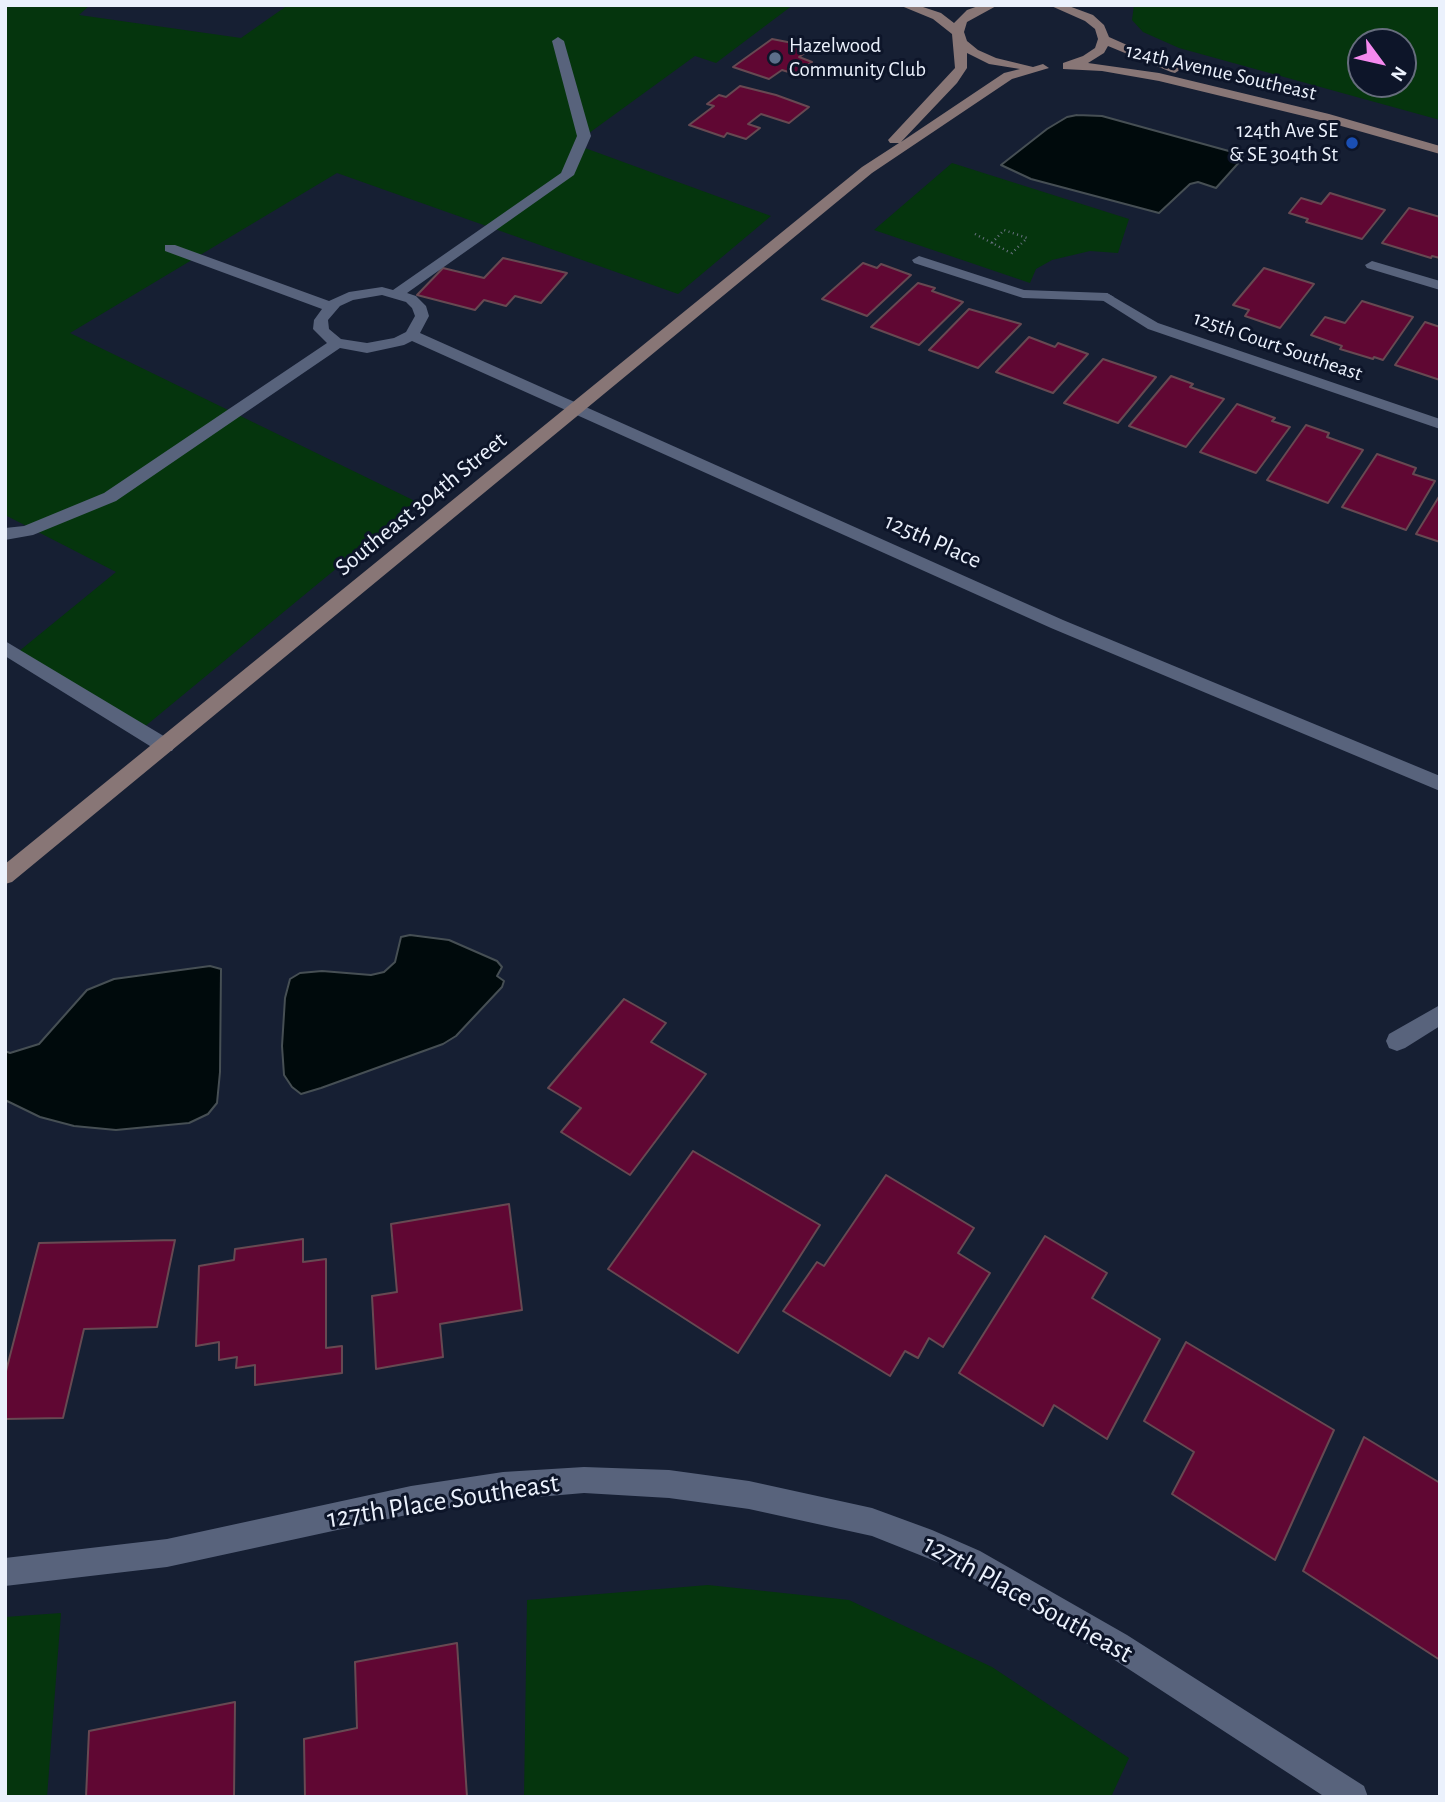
<!DOCTYPE html>
<html>
<head>
<meta charset="utf-8">
<style>
  body { margin:0 }
  #map { position:relative; width:1445px; height:1802px; overflow:hidden; background:#161f33; font-family:"Alegreya Sans",sans-serif }
  canvas { display:block }
  .frame { position:absolute; inset:0; border:7px solid #ebf1fc; pointer-events:none }
  .north { position:absolute; left:1347px; top:28px; width:70px; height:70px; box-sizing:border-box; background:#0d1529; border:2px solid #666d7d; border-radius:50%; rotate:123deg; font-size:19px; font-weight:700; line-height:28px; text-align:center; color:#ebf1fc }
  .north::after { content:''; display:block; margin:auto; width:24px; height:32px; background:#f589ef; clip-path:polygon(50% 0,100% 100%,50% 72%,0 100%) }
</style>
</head>
<body>
<div id="map">
<canvas width="1445" height="1802"></canvas>
<div class="frame"></div>
<div class="north">N</div>
</div>
<script>
const ctx = document.querySelector('canvas').getContext('2d');
ctx.lineJoin = 'round';
function paint(path, color) { ctx.fillStyle = color; ctx.fill(path, 'evenodd'); }
const poly = rows => new Path2D(rows.map(r => 'M' + r).join(''));
function strokePath(path, color, width, dash) { ctx.strokeStyle = color; ctx.lineWidth = width; ctx.lineCap = dash ? 'butt' : 'round'; ctx.setLineDash(dash || []); ctx.stroke(path); }
function write(font, color, halo, rows, align = 'center') {
  ctx.font = font + ' "Alegreya Sans",sans-serif'; ctx.lineWidth = 6; ctx.setLineDash([]); ctx.textBaseline = 'middle'; ctx.strokeStyle = halo; ctx.fillStyle = color; for (const [text, x, y, turn = 0] of rows) {
    ctx.save(); ctx.translate(x, y); ctx.rotate((+turn || 0) * Math.PI / 180); ctx.textAlign = isNaN(turn) ? turn : align; if (halo) ctx.strokeText(text, 0, 0); ctx.fillText(text, 0, 0); ctx.restore();
  }
}
const green = poly([
  [5,5,90,5,79,15,241,38,288,5,793,5,716,63,695,56,574,144,771,216,678,294,337,173,70,333,417,502,143,728,18,652,116,572,5,515],
  [1134,5,1440,5,1440,120,1179,48,1143,32,1132,20],
  [1361,42,1403,42,1403,84,1361,84],
  [952,163,1129,219,1118,253,1090,251,1052,260,1036,269,1030,283,874,230],
  [708,1585,849,1600,992,1667,1129,1758,1111,1797,524,1797,527,1600],
  [61,1613,47,1797,5,1797,5,1617]
]);
const water = poly([
  [1077,115,1102,116,1236,153,1243,156,1242,159,1216,188,1198,182,1190,184,1159,213,1031,179,1001,165,1047,129,1067,117,1077,115],
  [410,935,449,940,497,961,502,967,497,976,504,981,502,987,456,1036,443,1044,321,1088,301,1094,292,1087,284,1075,282,1046,285,998,290,979,300,973,322,971,371,975,384,972,395,962,401,937,410,935],
  [210,966,221,969,220,1072,217,1103,208,1114,189,1123,116,1130,74,1126,40,1117,5,1100,5,1051,10,1053,39,1044,87,990,114,979,210,966]
]);
const building = poly([
  [772,39,803,45,799,48,808,51,799,57,812,62,795,74,782,70,769,79,733,67,772,39],
  [740,86,776,95,809,107,789,123,761,114,748,124,760,128,746,139,727,133,724,137,689,125,714,106,707,104,719,95,726,97,740,86],
  [1330,193,1385,210,1362,239,1306,222,1308,219,1289,213,1301,198,1321,204,1330,193],
  [1409,208,1440,217,1440,258,1432,256,1431,258,1382,243,1409,208],
  [503,258,567,273,541,303,515,296,506,306,484,300,475,310,417,295,443,268,484,278,503,258],
  [863,263,877,268,881,264,911,275,867,316,822,299,863,263],
  [1264,268,1314,284,1280,328,1245,316,1249,310,1233,305,1264,268],
  [918,283,935,288,932,291,963,302,919,345,871,327,918,283],
  [1362,301,1413,317,1383,360,1374,357,1373,359,1340,349,1342,346,1311,335,1325,317,1345,323,1362,301],
  [969,309,1021,324,978,368,929,350,969,309],
  [1425,322,1440,327,1440,380,1395,365,1425,322],
  [1029,337,1055,347,1058,343,1088,354,1053,393,996,372,1029,337],
  [1103,359,1156,377,1118,423,1064,403,1103,359],
  [1171,376,1193,384,1190,387,1224,399,1186,447,1129,426,1171,376],
  [1237,404,1275,418,1272,421,1290,427,1256,473,1200,452,1237,404],
  [1306,425,1329,433,1327,437,1363,450,1328,503,1267,480,1306,425],
  [1377,454,1416,468,1413,474,1435,481,1406,530,1342,507,1377,454],
  [1440,495,1440,542,1416,534,1440,495],
  [624,999,666,1023,651,1042,706,1074,630,1175,561,1132,581,1108,548,1088,624,999],
  [693,1151,820,1225,738,1353,608,1269,693,1151],
  [886,1175,974,1228,958,1253,990,1273,943,1347,929,1338,918,1358,905,1351,890,1376,783,1311,817,1262,824,1266,886,1175],
  [509,1204,522,1310,440,1324,443,1357,376,1369,372,1296,397,1292,391,1224,509,1204],
  [1045,1236,1107,1273,1092,1298,1160,1339,1107,1439,1054,1405,1043,1426,959,1373,1045,1236],
  [303,1239,303,1262,326,1259,326,1348,342,1346,342,1373,255,1385,255,1365,236,1368,237,1357,219,1360,219,1342,196,1346,199,1266,234,1260,235,1249,303,1239],
  [175,1240,157,1327,84,1329,63,1418,5,1419,5,1375,39,1243,175,1240],
  [1186,1342,1334,1430,1275,1560,1172,1494,1194,1452,1144,1421,1186,1342],
  [1364,1437,1440,1483,1440,1660,1303,1571,1364,1437],
  [457,1643,467,1797,305,1797,304,1739,357,1728,355,1662,457,1643],
  [235,1702,234,1797,86,1797,89,1731,235,1702]
]);
const path = poly([
  [975,234,1011,253],
  [992,243,1004,230,1027,238,1011,254]
]);
const lane = poly([
  [919,256,1024,290,1107,293,1114,297,1107,301,1023,298,914,263,912,260,919,256],
  [1372,261,1440,281,1440,290,1367,268,1365,265,1372,261]
]);
const street = poly([
  [558,37,564,41,591,136,574,175,407,293,416,296,426,306,429,316,420,333,1063,620,1440,776,1440,791,1051,628,412,341,404,345,367,353,340,348,116,501,33,535,5,540,5,528,24,526,104,493,327,343,313,329,314,320,322,309,165,251,165,245,175,245,329,301,349,292,382,287,393,290,561,173,577,136,552,41,558,37],
  [382,295,406,302,412,308,415,316,406,332,394,338,367,343,341,339,329,329,328,320,340,306,353,300,382,295],
  [1107,293,1158,323,1440,419,1440,429,1148,329,1102,300,1100,297,1107,293],
  [5,641,172,741,175,746,172,751,158,751,5,656,5,641],
  [1440,1005,1440,1026,1405,1048,1397,1051,1389,1048,1386,1041,1389,1034,1440,1005],
  [584,1467,669,1470,749,1481,872,1508,932,1530,980,1551,1127,1635,1364,1786,1368,1797,1325,1797,1107,1655,960,1571,872,1536,749,1509,669,1498,584,1493,503,1500,411,1514,167,1567,5,1586,5,1558,167,1539,411,1486,503,1472,584,1467]
]);
const secondary = poly([
  [899,5,917,5,941,13,954,23,967,10,981,5,998,5,967,22,964,32,967,41,978,50,996,58,1033,67,1043,64,1049,68,1012,79,872,173,12,882,5,884,5,864,862,167,899,143,890,143,888,140,955,68,952,34,933,19,899,5],
  [967,53,989,64,1020,69,1004,73,901,142,957,83,967,68,967,53],
  [1049,5,1066,5,1093,15,1104,25,1109,37,1181,69,1175,73,1171,72,1108,46,1104,53,1088,63,1159,73,1329,114,1440,146,1440,154,1320,120,1159,81,1102,71,1063,69,1063,63,1083,56,1095,48,1098,39,1095,29,1085,21,1049,5]
]);
const markers = [
  [775,58,7,"#5c6f8a"],
  [1352,143,7,"#1a4fb4"]
];
const farPoinames = [
  ["Hazelwood",789,46],
  ["Community Club",789,70],
  ["124th Ave SE",1338,131,"right"],
  ["& SE 304th St",1338,155,"right"]
];
const farStreetnames = [
  ["124th Avenue Southeast",1221,72,13],
  ["125th Court Southeast",1278,346,19]
];
const streetNames = [
  ["Southeast 304th Street",421,504,-39],
  ["125th Place",933,541,24]
];
const nearStreetnames = [
  ["127th Place Southeast",443,1501,-9],
  ["127th Place Southeast",1028,1599,29]
];
paint(green, '#05350d');
paint(water, '#000a0c');
strokePath(water, '#464f54', 2);
paint(building, '#600733');
strokePath(building, '#674952', 2);
strokePath(path, '#6b7383', 2.5, [1, 3.5]);
paint(lane, '#58637c');
paint(street, '#58637c');
paint(secondary, '#887676');
for (const [x, y, r, color] of markers) { const dot = new Path2D(); dot.arc(x, y, r, 0, 2 * Math.PI); ctx.fillStyle = color; ctx.fill(dot); strokePath(dot, '#0d1529', 2.5); }
write('21px', '#ebf1fc', '#0d1529', farPoinames, 'left');
write('21px', '#ebf1fc', '#0d1529', farStreetnames);
write('24px', '#ebf1fc', '#0d1529', streetNames);
write('28px', '#ebf1fc', '#0d1529', nearStreetnames);
</script>
</body>
</html>
